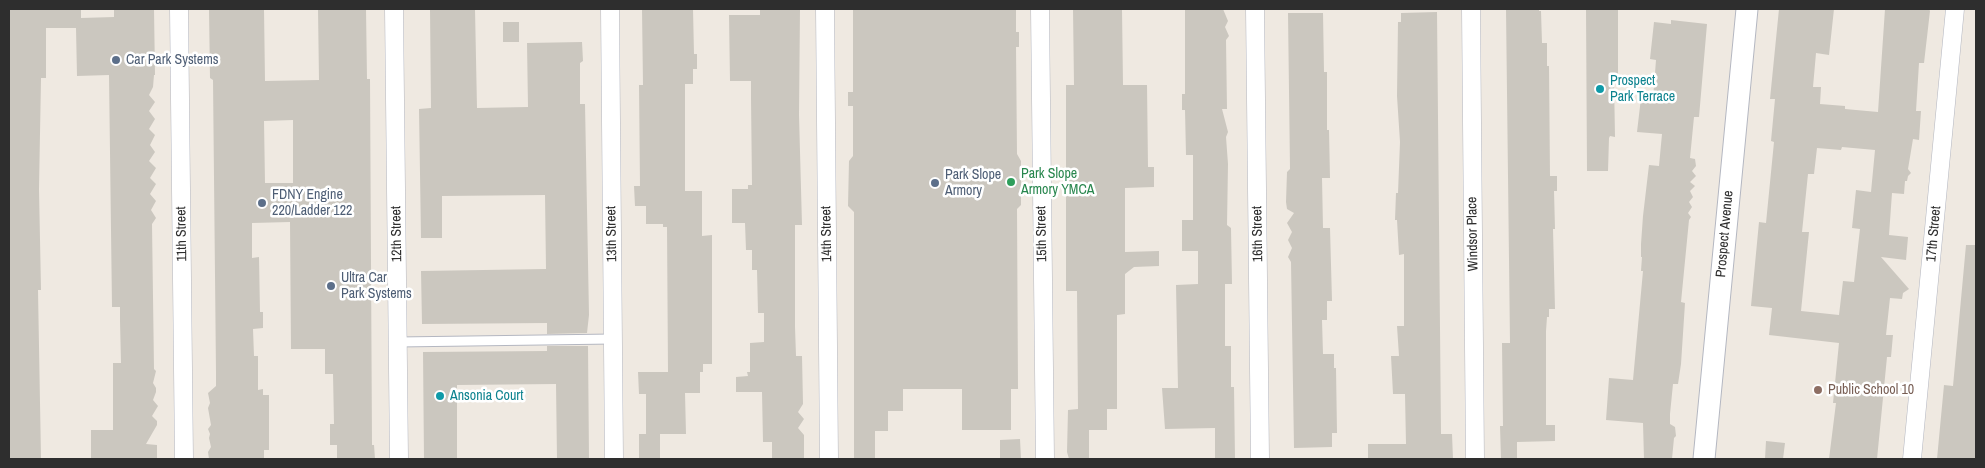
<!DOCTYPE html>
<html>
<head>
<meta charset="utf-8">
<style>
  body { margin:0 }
  #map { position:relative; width:1985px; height:468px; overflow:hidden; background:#efe9e1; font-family:"Archivo Narrow",sans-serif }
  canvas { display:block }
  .frame { position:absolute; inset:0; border:10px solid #2e2e2e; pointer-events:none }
</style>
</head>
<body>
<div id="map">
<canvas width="1985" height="468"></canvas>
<div class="frame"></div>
</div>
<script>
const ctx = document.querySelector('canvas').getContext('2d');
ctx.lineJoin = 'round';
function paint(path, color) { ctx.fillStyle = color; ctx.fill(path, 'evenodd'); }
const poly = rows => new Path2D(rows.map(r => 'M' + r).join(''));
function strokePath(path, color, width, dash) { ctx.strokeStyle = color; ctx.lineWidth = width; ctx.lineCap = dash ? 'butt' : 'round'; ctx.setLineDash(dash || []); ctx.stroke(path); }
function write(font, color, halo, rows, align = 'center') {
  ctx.font = font + ' "Archivo Narrow",sans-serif'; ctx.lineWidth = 5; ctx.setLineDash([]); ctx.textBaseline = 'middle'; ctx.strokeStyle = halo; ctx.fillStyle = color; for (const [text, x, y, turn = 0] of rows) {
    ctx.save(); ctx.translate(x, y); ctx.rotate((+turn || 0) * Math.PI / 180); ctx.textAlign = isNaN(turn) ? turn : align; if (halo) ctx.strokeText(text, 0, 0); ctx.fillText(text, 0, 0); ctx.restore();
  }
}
const building = poly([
  [9,9,81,9,81,18,114,17,114,9,154,9,155,75,154,75,153,87,149,95,155,102,149,111,155,119,149,129,155,135,150,145,155,152,149,161,156,168,150,178,156,184,150,194,156,201,151,210,156,218,152,224,154,369,156,371,153,383,156,388,156,392,153,400,158,406,152,416,157,421,157,425,146,444,157,445,157,459,91,459,91,430,113,430,113,363,121,363,120,321,120,307,112,307,109,75,77,76,76,28,46,28,46,78,41,78,39,189,41,290,38,290,41,459,9,459],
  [209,9,264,9,265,81,319,80,318,9,366,9,367,79,370,79,372,445,374,445,375,459,337,459,337,445,330,445,330,424,334,424,333,374,325,374,325,349,291,349,290,222,252,223,252,258,259,257,260,312,263,312,263,328,253,329,254,356,258,356,258,390,263,389,263,395,269,395,269,450,264,450,264,459,209,459,208,452,211,447,209,438,210,434,208,429,211,425,208,408,210,403,208,393,216,386,216,373,213,80,210,78],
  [293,120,293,183,265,183,264,121],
  [430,9,475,9,477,108,528,107,527,43,582,42,583,61,580,63,580,104,585,104,589,315,587,333,547,334,547,323,422,324,421,271,546,269,545,195,442,196,442,238,421,238,419,109,431,108],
  [642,9,693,9,694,54,697,54,697,69,693,69,693,84,685,84,685,191,702,191,702,236,712,235,712,364,703,364,703,372,700,372,700,393,685,393,686,434,660,434,660,459,639,459,639,434,646,434,646,394,639,394,638,372,668,372,667,227,663,227,663,224,646,224,646,206,635,206,634,186,640,186,639,85,643,85],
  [760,9,800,9,799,115,802,225,795,225,795,327,796,356,802,356,803,404,798,412,804,419,798,428,804,435,804,459,772,459,772,442,763,442,762,392,736,392,736,377,748,376,747,372,750,372,750,343,764,342,764,313,758,313,757,270,752,270,752,250,746,250,745,223,732,223,732,189,748,189,748,185,752,185,751,98,751,81,730,81,729,15,760,15],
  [853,9,1016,9,1016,32,1019,32,1019,47,1016,47,1017,154,1021,161,1021,205,1017,209,1018,389,1011,389,1011,430,962,430,962,389,903,389,903,411,888,411,888,431,875,431,875,459,854,459,854,212,848,206,849,161,853,156,853,106,848,106,848,92,853,92],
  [1073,9,1122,9,1123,85,1147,85,1148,167,1154,167,1154,187,1125,188,1125,252,1159,251,1159,266,1134,267,1125,274,1125,314,1117,315,1117,409,1107,409,1107,430,1089,430,1089,459,1069,459,1067,452,1068,410,1078,409,1077,291,1066,291,1066,85,1074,85],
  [1185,9,1223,9,1228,21,1225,27,1229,36,1226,40,1227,109,1222,109,1228,132,1226,137,1228,164,1227,225,1231,228,1232,284,1225,284,1225,346,1231,346,1231,387,1234,387,1235,459,1215,459,1215,428,1165,429,1162,388,1178,388,1176,285,1198,284,1198,251,1182,251,1182,220,1193,220,1193,155,1186,155,1185,110,1182,110,1182,94,1185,94],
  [1506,9,1539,9,1539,11,1541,11,1542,43,1547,43,1547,66,1549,66,1550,176,1557,176,1557,191,1554,191,1555,229,1553,229,1555,309,1549,309,1549,317,1547,317,1546,331,1546,425,1555,425,1555,441,1517,442,1517,459,1501,459,1500,426,1503,426,1502,343,1510,343],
  [1586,9,1618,9,1618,80,1614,80,1615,137,1610,136,1609,138,1608,171,1587,171],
  [1779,9,1834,9,1829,55,1816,53,1813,87,1821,87,1820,104,1845,106,1845,109,1878,112,1885,9,1929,9,1930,11,1924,63,1919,63,1916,111,1921,111,1919,140,1913,139,1908,169,1911,173,1908,176,1907,181,1905,181,1904,194,1892,193,1889,235,1908,237,1906,260,1881,257,1909,289,1903,293,1902,299,1890,298,1886,335,1893,335,1891,357,1887,357,1877,459,1829,459,1836,403,1833,403,1839,343,1769,335,1772,308,1751,306,1759,222,1766,223,1774,142,1771,141,1775,99,1770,99],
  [1842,147,1875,150,1871,192,1856,190,1852,228,1860,229,1854,282,1843,281,1839,315,1801,311,1809,232,1802,232,1808,174,1814,174,1817,148,1841,150],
  [1437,12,1441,434,1452,434,1453,459,1368,459,1368,444,1406,444,1405,394,1393,394,1391,356,1399,356,1397,326,1404,326,1404,254,1399,255,1397,220,1395,220,1396,193,1398,193,1400,142,1397,96,1398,22,1401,22,1401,13],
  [1288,13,1323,13,1324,72,1327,72,1327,130,1329,130,1330,178,1322,178,1323,228,1330,228,1332,301,1327,301,1327,320,1322,320,1323,354,1334,354,1334,368,1336,368,1337,433,1332,433,1332,447,1294,448,1291,262,1288,257,1292,248,1288,240,1292,232,1287,223,1294,213,1287,209,1286,202,1287,172,1290,169],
  [1671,20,1707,24,1699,117,1694,117,1690,158,1695,159,1696,166,1692,171,1696,176,1690,182,1695,186,1690,191,1693,197,1689,202,1692,207,1688,213,1691,217,1689,220,1681,302,1685,303,1681,364,1678,384,1673,384,1670,414,1670,424,1675,427,1676,436,1674,438,1672,459,1644,459,1643,423,1606,420,1609,378,1633,380,1643,271,1641,271,1642,257,1641,257,1641,244,1643,216,1649,165,1659,166,1662,134,1637,132,1641,98,1653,99,1656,60,1650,59,1654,22,1671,24],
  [503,22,519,22,519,42,503,42],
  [1966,245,1976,245,1976,442,1975,459,1937,459,1944,385,1953,386],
  [547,346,588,346,589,459,557,459,556,384,457,385,457,459,424,459,423,352,547,351],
  [1020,439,1021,459,1000,459,1000,440],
  [1766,441,1785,443,1783,459,1765,459]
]);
const service = poly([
  [398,342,613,339]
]);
const minor = poly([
  [179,9,184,459],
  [394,9,399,459],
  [610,9,614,459],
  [825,9,829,459],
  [1040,9,1045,459],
  [1255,9,1260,459],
  [1471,9,1475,459],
  [1912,459,1955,9]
]);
const tertiary = poly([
  [1704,459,1747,9]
]);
const markers = [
  [116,60,5,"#5c6f8a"],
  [1600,89,5,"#0f9aa8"],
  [1011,182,5,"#2e9e5b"],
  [935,183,5,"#5c6f8a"],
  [262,203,5,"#5c6f8a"],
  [331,286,5,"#5c6f8a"],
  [1818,390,5,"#8d6e63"],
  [440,396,5,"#0f9aa8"]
];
const serviceNames = [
  ["Car Park Systems",126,60],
  ["Park Slope",945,175],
  ["Armory",945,191],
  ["FDNY Engine",272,195],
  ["220/Ladder 122",272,211],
  ["Ultra Car",341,278],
  ["Park Systems",341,294]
];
const cultureNames = [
  ["Prospect",1610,81],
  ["Park Terrace",1610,97],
  ["Ansonia Court",450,396]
];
const leisureNames = [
  ["Park Slope",1021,174],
  ["Armory YMCA",1021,190]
];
const streetNames = [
  ["11th Street",182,234,-91],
  ["12th Street",397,234,-91],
  ["13th Street",612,234,-91],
  ["14th Street",827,234,-91],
  ["15th Street",1042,234,-91],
  ["16th Street",1258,234,-91],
  ["Windsor Place",1473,234,-91],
  ["Prospect Avenue",1725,234,-85],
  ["17th Street",1934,234,-85]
];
const educationNames = [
  ["Public School 10",1828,390]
];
paint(building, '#cbc7bf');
strokePath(service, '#b4b7c1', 11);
strokePath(minor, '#b4b7c1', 19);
strokePath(tertiary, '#b4b7c1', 23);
strokePath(service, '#fff', 9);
strokePath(minor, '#fff', 18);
strokePath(tertiary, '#fff', 21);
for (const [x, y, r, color] of markers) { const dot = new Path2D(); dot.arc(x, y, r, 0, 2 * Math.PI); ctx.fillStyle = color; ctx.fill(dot); strokePath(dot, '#fff', 2); }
write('14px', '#4e5e75', '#fff', serviceNames, 'left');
write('14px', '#0d838f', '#fff', cultureNames, 'left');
write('14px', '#27864d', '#fff', leisureNames, 'left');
write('14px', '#2e2e2e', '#fff', streetNames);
write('14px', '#785e54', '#fff', educationNames, 'left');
</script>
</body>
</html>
